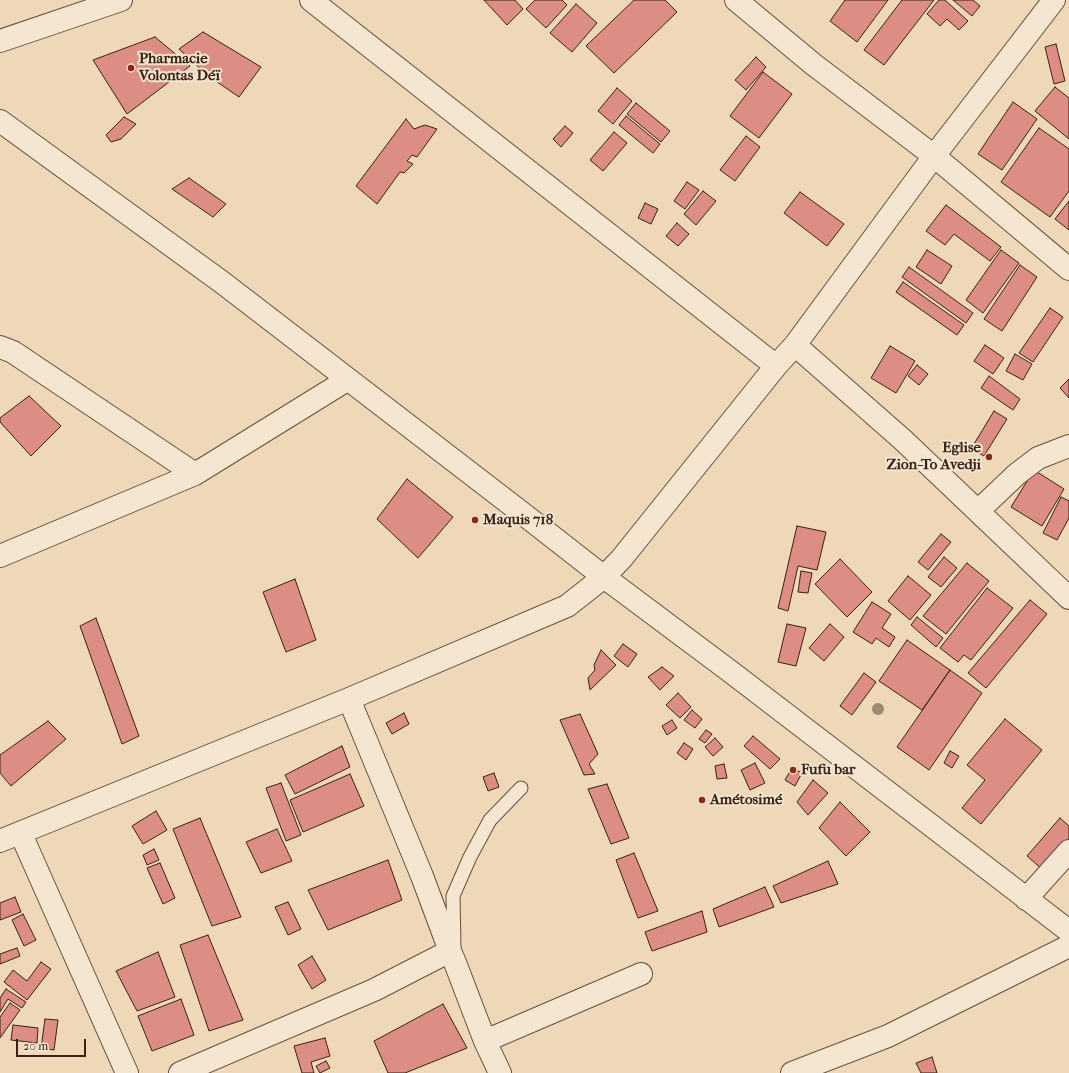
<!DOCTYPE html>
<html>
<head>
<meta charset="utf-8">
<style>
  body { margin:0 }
  #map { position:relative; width:1069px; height:1073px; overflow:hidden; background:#eed8b8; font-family:"IM FELL French Canon",serif }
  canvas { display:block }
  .scale { position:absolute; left:16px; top:1039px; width:70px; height:18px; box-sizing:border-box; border:2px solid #3b2116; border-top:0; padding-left:5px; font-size:12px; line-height:14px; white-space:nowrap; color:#3b2116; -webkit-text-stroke:3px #f4e6d1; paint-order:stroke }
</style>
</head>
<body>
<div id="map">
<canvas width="1069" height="1073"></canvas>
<div class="scale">20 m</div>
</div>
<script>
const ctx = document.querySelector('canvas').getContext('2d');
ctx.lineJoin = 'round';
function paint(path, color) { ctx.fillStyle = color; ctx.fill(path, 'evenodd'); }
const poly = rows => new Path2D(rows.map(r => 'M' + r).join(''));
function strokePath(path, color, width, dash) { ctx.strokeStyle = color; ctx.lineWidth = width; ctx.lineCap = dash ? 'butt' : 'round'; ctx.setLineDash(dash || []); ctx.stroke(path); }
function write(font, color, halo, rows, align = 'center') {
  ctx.font = font + ' "IM FELL French Canon",serif'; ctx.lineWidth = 4; ctx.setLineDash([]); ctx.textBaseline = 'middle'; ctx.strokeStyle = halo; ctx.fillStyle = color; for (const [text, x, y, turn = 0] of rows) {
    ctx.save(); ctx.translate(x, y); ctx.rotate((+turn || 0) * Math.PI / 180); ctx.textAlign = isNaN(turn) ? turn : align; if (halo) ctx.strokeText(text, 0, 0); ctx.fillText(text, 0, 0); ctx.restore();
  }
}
const building = poly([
  [484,0,515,0,523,9,507,25,484,0],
  [535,0,562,0,567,5,546,28,526,9,535,0],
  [634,0,665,0,677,12,614,73,586,46,634,0],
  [845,0,888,0,857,42,830,21,845,0],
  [902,0,934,0,884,65,864,50,902,0],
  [939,0,945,0,968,21,959,30,947,19,940,26,927,14,939,0],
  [953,0,973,0,980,6,972,16,953,0],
  [576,4,597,23,572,52,550,33,576,4],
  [203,32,261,67,239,97,207,75,179,49,203,32],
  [155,37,190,66,127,114,93,60,155,37],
  [1056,44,1065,81,1054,84,1045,47,1056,44],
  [756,57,766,67,746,90,735,80,756,57],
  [763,72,792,94,759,138,730,116,763,72],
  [1055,87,1069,98,1069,139,1035,111,1055,87],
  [617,88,632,101,613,124,598,111,617,88],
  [1013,102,1037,119,1002,170,978,154,1013,102],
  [636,103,670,131,661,142,627,114,636,103],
  [626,116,660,144,653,153,619,125,626,116],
  [124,117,136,124,121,139,111,142,106,135,124,117],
  [406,119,414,129,425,125,437,129,417,157,412,155,407,161,413,164,404,173,400,172,377,204,356,186,406,119],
  [565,126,573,133,561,147,553,139,565,126],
  [1039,128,1069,149,1069,191,1050,217,1001,182,1039,128],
  [614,132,627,143,603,171,590,160,614,132],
  [746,136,760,147,735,181,720,170,746,136],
  [189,178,226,204,213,217,172,189,189,178],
  [687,182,699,190,685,209,674,201,687,182],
  [703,191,716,201,696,225,684,214,703,191],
  [800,192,844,224,827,246,784,213,800,192],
  [1069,201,1069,230,1055,219,1069,201],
  [645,203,658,209,651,224,638,218,645,203],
  [946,205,1001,247,990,261,954,234,945,245,926,231,946,205],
  [677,223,689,234,678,246,666,236,677,223],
  [927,250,952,266,941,284,916,267,927,250],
  [1001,250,1019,263,983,313,966,300,1001,250],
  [1020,265,1037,277,1002,331,984,319,1020,265],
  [909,267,973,313,966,323,902,277,909,267],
  [903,282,964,325,957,335,896,292,903,282],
  [1050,308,1063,317,1033,362,1019,353,1050,308],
  [985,345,1004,358,993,374,974,361,985,345],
  [890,346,915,361,896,393,871,378,890,346],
  [1015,354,1032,364,1023,380,1006,371,1015,354],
  [917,365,928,374,919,385,908,376,917,365],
  [989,376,1020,399,1013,410,981,388,989,376],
  [1069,379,1069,398,1060,388,1069,379],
  [29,396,61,426,31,456,0,422,0,418,29,396],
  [994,411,1007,419,984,456,971,449,994,411],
  [1034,470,1064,489,1042,526,1011,507,1034,470],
  [407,479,453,517,418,558,377,519,407,479],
  [1061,497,1069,501,1069,518,1057,540,1043,533,1061,497],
  [797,526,826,532,817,570,798,566,788,611,778,608,797,526],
  [941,534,951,542,928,570,918,562,941,534],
  [944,557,957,568,941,587,928,577,944,557],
  [840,559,872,592,847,617,815,584,840,559],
  [967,563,989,581,946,634,923,616,967,563],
  [801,571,812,573,808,593,798,592,801,571],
  [908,576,931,595,910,620,888,601,908,576],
  [295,579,316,640,286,652,263,592,295,579],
  [987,588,1013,608,971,660,964,655,958,662,940,648,987,588],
  [1030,600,1047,614,986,688,968,673,1030,600],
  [872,602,891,614,882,628,895,637,889,647,876,638,872,644,853,632,872,602],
  [917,617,943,638,936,647,911,625,917,617],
  [96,618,139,736,122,744,80,626,96,618],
  [787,624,806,628,796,666,778,662,787,624],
  [830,624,844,637,824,661,809,648,830,624],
  [907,640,950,670,922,710,879,681,907,640],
  [623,644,637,654,628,667,614,656,623,644],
  [601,650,616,665,590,690,588,678,595,670,594,665,601,650],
  [662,667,674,676,660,690,648,677,662,667],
  [950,670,982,693,929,770,897,747,950,670],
  [864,673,876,682,852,715,840,706,864,673],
  [678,693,691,707,680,718,666,705,678,693],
  [692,710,702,719,695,728,684,720,692,710],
  [404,713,409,724,392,734,386,723,404,713],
  [580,714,598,754,589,764,595,774,584,775,560,720,580,714],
  [1005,719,1042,750,981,824,962,808,985,780,967,765,1005,719],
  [672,720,677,728,667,735,662,726,672,720],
  [48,721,66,739,11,786,0,773,0,755,48,721],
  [706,730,712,734,705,743,699,739,706,730],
  [753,736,780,759,770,769,744,746,753,736],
  [715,738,723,747,713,756,705,747,715,738],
  [684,743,693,749,686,760,677,753,684,743],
  [342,746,350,767,295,794,285,775,342,746],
  [950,751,959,756,952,768,944,763,950,751],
  [755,763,765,783,750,790,741,770,755,763],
  [724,764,727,778,717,779,715,766,724,764],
  [792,768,802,773,795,786,785,780,792,768],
  [494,773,499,787,488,791,483,777,494,773],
  [350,774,364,806,303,832,290,800,350,774],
  [813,780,828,793,808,815,797,802,813,780],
  [281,783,301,835,286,841,266,788,281,783],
  [607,784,629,838,611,844,588,789,607,784],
  [840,802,870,832,846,856,819,828,840,802],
  [156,811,167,830,143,844,132,826,156,811],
  [200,818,241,917,212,926,173,829,200,818],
  [1060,818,1069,826,1069,839,1043,870,1027,856,1060,818],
  [277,829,292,861,261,873,246,842,277,829],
  [154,849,159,860,147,865,143,855,154,849],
  [634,853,658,911,638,918,616,860,634,853],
  [388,860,402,900,328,930,308,890,388,860],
  [828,861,838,884,781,903,773,886,828,861],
  [160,863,175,898,163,904,147,868,160,863],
  [765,887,774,907,719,927,713,909,765,887],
  [15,897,21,912,0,920,0,903,15,897],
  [288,902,301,929,288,935,275,907,288,902],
  [702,911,707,932,652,951,645,932,702,911],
  [23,914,36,940,24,946,12,920,23,914],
  [208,935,243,1020,209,1031,180,945,208,935],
  [17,948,20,956,0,964,0,954,17,948],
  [158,952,175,997,137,1011,116,971,158,952],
  [312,956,326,980,312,989,298,965,312,956],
  [41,962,51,969,27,1000,4,982,13,970,27,981,41,962],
  [6,989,26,1002,22,1008,8,999,0,1012,0,998,6,989],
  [181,999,194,1035,152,1051,138,1016,181,999],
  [10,1003,20,1010,0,1038,0,1017,10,1003],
  [443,1004,467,1048,405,1073,388,1073,374,1041,443,1004],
  [45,1019,58,1020,54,1050,41,1048,45,1019],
  [13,1025,38,1028,37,1043,11,1040,13,1025],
  [325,1038,330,1056,311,1062,314,1073,302,1073,294,1046,325,1038],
  [932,1057,937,1073,921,1073,916,1063,932,1057],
  [326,1061,330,1068,320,1073,316,1066,326,1061]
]);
const lane = poly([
  [454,947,453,896,470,857,490,820,521,788]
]);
const street = poly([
  [311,0,776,366],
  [736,0,813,64,934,156,1069,269],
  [0,41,121,0],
  [0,121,223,283,522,513,604,577,731,672,1069,931],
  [795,345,903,440,1069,598],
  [0,347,13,352,195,474],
  [978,511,1017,474,1038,458,1069,446],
  [0,556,195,474,347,380],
  [349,699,422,876,450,951,454,960,485,1041,500,1073],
  [21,834,127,1073],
  [0,841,349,699,567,606,604,577,622,558,776,366,795,345,934,156,1054,0],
  [1026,899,1069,851],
  [485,1041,641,974],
  [180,1073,374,990,450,951],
  [792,1073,888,1036,1069,946]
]);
const trees = [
  [878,709]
];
const markers = [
  [131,68,4,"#8f2418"],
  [989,457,4,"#8f2418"],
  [475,520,4,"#8f2418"],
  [793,770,4,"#8f2418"],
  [702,800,4,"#8f2418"]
];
const poiNames = [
  ["Pharmacie",139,59],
  ["Volontas Déï",139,76],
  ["Eglise",981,448,"right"],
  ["Zion-To Avedji",981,465,"right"],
  ["Maquis 718",483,520],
  ["Fufu bar",801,770],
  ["Amétosimé",710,800]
];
paint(building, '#dc8d84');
strokePath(building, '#3b2116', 1);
strokePath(lane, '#684f3e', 15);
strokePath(street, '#684f3e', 24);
strokePath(lane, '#f4e6d1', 13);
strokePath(street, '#f4e6d1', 22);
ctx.fillStyle = '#9c8970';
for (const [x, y] of trees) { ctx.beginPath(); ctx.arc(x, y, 6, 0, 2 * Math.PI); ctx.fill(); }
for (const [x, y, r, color] of markers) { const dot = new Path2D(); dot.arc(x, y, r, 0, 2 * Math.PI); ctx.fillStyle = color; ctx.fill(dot); strokePath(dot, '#f4e6d1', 1.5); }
write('bold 15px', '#3b2116', '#f4e6d1', poiNames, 'left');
</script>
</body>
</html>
